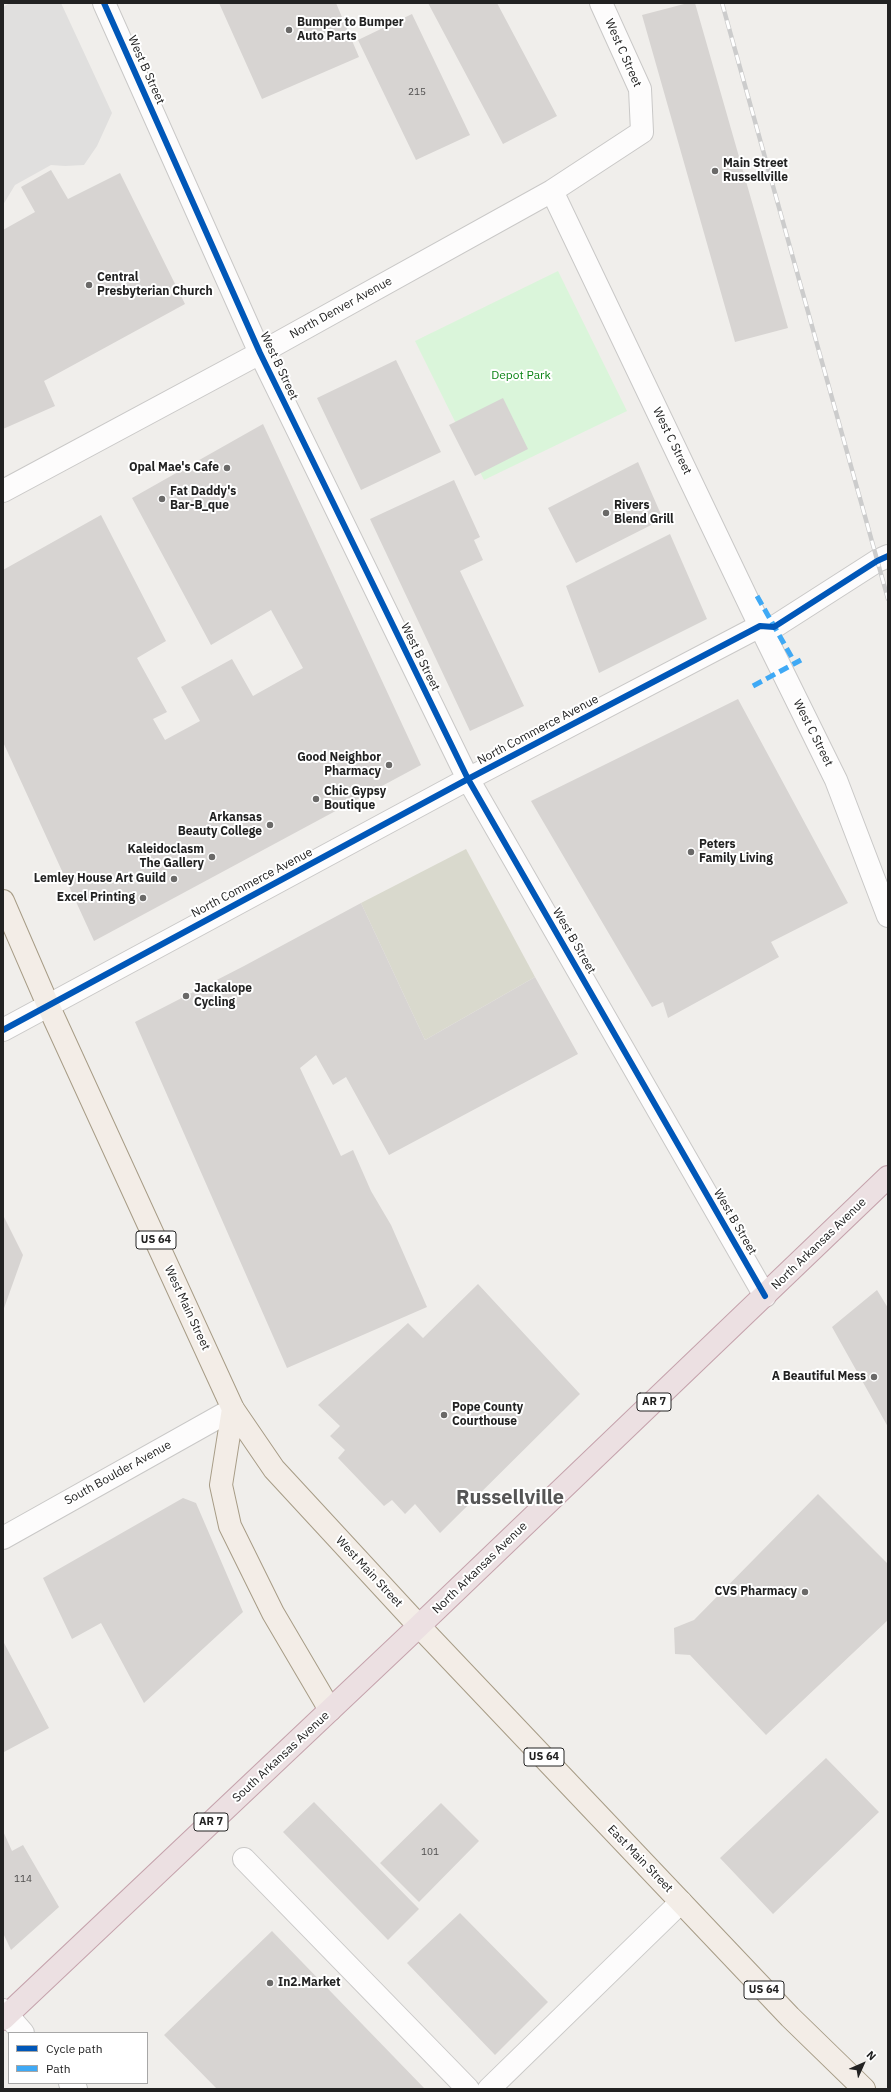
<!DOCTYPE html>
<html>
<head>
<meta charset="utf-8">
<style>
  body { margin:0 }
  #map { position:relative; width:891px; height:2092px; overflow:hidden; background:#f0eeeb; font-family:"IBM Plex Sans",sans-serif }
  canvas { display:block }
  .frame { position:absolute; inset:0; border:4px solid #222; pointer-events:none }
  .legend { position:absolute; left:8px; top:2032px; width:140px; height:52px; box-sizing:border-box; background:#fff; border:1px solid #a7a7a7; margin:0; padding:5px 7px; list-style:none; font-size:12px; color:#222 }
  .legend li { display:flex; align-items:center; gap:8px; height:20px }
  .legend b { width:20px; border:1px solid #a7a7a7 }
  .north { position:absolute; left:843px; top:2044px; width:40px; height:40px; -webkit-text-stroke:3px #fff; paint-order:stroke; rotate:45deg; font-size:11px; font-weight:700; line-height:16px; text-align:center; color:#222 }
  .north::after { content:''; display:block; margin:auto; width:14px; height:18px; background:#222; clip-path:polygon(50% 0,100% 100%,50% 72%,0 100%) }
</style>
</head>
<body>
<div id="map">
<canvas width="891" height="2092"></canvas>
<div class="frame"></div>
<ul class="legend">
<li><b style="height:5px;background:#0057b8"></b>Cycle path</li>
<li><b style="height:5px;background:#3fa9f5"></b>Path</li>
</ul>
<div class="north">N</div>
</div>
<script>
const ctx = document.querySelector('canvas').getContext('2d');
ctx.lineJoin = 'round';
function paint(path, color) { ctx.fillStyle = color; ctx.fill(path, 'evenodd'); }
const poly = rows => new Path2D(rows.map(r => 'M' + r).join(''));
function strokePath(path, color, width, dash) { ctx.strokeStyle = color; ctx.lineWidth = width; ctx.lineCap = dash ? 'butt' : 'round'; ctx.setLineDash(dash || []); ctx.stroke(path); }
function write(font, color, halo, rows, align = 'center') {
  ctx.font = font + ' "IBM Plex Sans",sans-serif'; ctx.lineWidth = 4; ctx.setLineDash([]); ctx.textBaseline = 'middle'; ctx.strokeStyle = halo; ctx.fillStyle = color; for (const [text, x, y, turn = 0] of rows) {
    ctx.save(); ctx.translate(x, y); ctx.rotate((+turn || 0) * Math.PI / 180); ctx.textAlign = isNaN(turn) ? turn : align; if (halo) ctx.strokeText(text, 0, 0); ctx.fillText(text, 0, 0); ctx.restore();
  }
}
const construction = poly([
  [466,849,535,977,425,1040,361,903]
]);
const park = poly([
  [558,271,627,411,484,480,415,341]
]);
const parking = poly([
  [10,3,61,3,112,113,97,146,84,165,65,166,51,165,15,185,3,205,3,7]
]);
const building = poly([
  [219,3,336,3,359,57,262,99],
  [428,3,497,3,557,116,503,144],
  [688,3,695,3,788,328,735,342,642,15],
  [412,14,470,135,416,160,358,40],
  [51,170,68,199,120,173,185,304,44,381,55,406,3,429,3,265,4,264,3,230,35,212,21,187],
  [396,360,441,452,361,490,317,398],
  [503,398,528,449,475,476,449,425],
  [263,424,421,765,94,941,3,742,3,570,101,515,166,641,137,658,167,712,153,719,165,740,200,721,181,687,232,659,253,696,303,668,271,610,211,645,132,498],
  [638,462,663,519,576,563,548,508],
  [454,480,480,537,474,540,483,560,460,571,524,706,470,731,370,519],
  [670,534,707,619,599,673,566,586],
  [738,699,848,903,771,942,779,957,668,1018,663,1002,652,1007,531,801],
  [361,903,425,1040,535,977,578,1054,389,1155,346,1077,333,1085,316,1055,300,1068,341,1156,353,1150,371,1191,391,1225,427,1307,287,1368,135,1022,244,966],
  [3,1215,23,1255,3,1311],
  [478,1284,580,1394,440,1533,415,1504,405,1514,392,1500,384,1506,338,1458,345,1450,330,1436,340,1426,318,1405,408,1323,423,1338],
  [877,1290,888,1308,888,1427,832,1327],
  [818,1494,888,1564,888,1620,766,1735,690,1655,675,1654,674,1628,694,1620],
  [183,1498,196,1503,243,1612,144,1703,101,1623,72,1639,43,1578],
  [3,1641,49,1728,4,1752,3,1751],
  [826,1758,879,1812,773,1914,720,1858],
  [314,1802,419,1909,388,1940,283,1832],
  [441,1803,479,1841,419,1902,380,1863],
  [3,1831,12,1851,23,1845,59,1907,11,1950,3,1933],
  [460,1913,548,2002,495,2055,407,1963],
  [272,1931,425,2089,217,2089,164,2035]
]);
const minor = poly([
  [104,3,260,353,468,779,765,1296],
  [552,191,760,626,836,780,888,916],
  [3,491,260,353,552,191,642,132,640,89,601,3],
  [3,1030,468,779,760,626,774,627,877,561,888,556],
  [3,1538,233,1409],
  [244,1859,468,2089],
  [3,2010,23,2033],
  [70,2083,76,2089],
  [489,2089,681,1902]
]);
const major = poly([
  [3,901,48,1005,233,1409,274,1469,419,1626,790,2017,864,2089],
  [233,1409,221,1485,230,1526,273,1613,330,1710]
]);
const highway = poly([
  [3,2019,419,1626,888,1177]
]);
const rail = poly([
  [722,3,888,599]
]);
const quiet = poly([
  [757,596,795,663],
  [753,686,801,660]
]);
const cycleway = poly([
  [104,3,260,353,468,779,765,1296],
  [3,1030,468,779,760,626,774,627,877,561,888,556]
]);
const markers = [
  [289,30,4,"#6a6968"],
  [715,171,4,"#6a6968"],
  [89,285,4,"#6a6968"],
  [227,468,4,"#6a6968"],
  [162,499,4,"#6a6968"],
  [606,513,4,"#6a6968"],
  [389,765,4,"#6a6968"],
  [316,799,4,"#6a6968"],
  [270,825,4,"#6a6968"],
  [691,852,4,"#6a6968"],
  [212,857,4,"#6a6968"],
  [174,879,4,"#6a6968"],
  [143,898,4,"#6a6968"],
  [186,996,4,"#6a6968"],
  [874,1377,4,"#6a6968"],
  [444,1415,4,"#6a6968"],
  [805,1592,4,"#6a6968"],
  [270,1983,4,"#6a6968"]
];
const numberNames = [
  ["215",417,92],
  ["101",430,1852],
  ["114",23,1879]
];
const shields = [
  [156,1240,40],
  [654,1402,34],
  [544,1757,40],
  [211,1822,34],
  [764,1990,40]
];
const shieldNames = [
  ["US 64",156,1240],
  ["AR 7",654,1402],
  ["US 64",544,1757],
  ["AR 7",211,1822],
  ["US 64",764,1990]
];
const poiNames = [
  ["Bumper to Bumper",297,23],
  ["Auto Parts",297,37],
  ["Main Street",723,164],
  ["Russellville",723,178],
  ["Central",97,278],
  ["Presbyterian Church",97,292],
  ["Opal Mae's Cafe",219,468,"right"],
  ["Fat Daddy's",170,492],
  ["Bar-B_que",170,506],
  ["Rivers",614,506],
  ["Blend Grill",614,520],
  ["Good Neighbor",381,758,"right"],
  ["Pharmacy",381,772,"right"],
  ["Chic Gypsy",324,792],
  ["Boutique",324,806],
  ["Arkansas",262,818,"right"],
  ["Beauty College",262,832,"right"],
  ["Peters",699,845],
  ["Family Living",699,859],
  ["Kaleidoclasm",204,850,"right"],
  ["The Gallery",204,864,"right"],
  ["Lemley House Art Guild",166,879,"right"],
  ["Excel Printing",135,898,"right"],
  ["Jackalope",194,989],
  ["Cycling",194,1003],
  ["A Beautiful Mess",866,1377,"right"],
  ["Pope County",452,1408],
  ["Courthouse",452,1422],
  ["CVS Pharmacy",797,1592,"right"],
  ["In2.Market",278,1983]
];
const streetNames = [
  ["West C Street",623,53,66],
  ["West B Street",146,70,66],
  ["North Denver Avenue",341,308,-29],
  ["West B Street",279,366,65],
  ["West C Street",672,441,64],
  ["West B Street",420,657,64],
  ["North Commerce Avenue",538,730,-28],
  ["West C Street",813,733,63],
  ["North Commerce Avenue",252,883,-28],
  ["West B Street",574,941,60],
  ["West B Street",735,1222,60],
  ["North Arkansas Avenue",819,1244,-44],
  ["West Main Street",187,1308,65],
  ["South Boulder Avenue",118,1473,-29],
  ["North Arkansas Avenue",480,1568,-44],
  ["West Main Street",369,1572,47],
  ["South Arkansas Avenue",281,1757,-43],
  ["East Main Street",640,1859,46]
];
const parkNames = [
  ["Depot Park",521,376]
];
const townNames = [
  ["Russellville",510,1498]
];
paint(construction, '#d9d9cd');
paint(park, '#daf5da');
paint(parking, '#e0dfde');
paint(building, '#d7d4d2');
strokePath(minor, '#c9c8c7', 24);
strokePath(major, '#a79c86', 24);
strokePath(highway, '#c5a2ac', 24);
strokePath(minor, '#fdfcfc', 22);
strokePath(major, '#f3ede7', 22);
strokePath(highway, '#ece0e2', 22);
strokePath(rail, '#ccc', 4.5);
strokePath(rail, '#fff', 3, [9]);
strokePath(quiet, '#3fa9f5', 5, [10, 5]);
strokePath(cycleway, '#0057b8', 6);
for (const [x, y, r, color] of markers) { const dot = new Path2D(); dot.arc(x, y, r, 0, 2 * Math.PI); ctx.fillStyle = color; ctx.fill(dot); strokePath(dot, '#fff', 1.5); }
write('10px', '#4f4e4e', null, numberNames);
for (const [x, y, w] of shields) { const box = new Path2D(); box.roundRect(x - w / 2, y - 9, w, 18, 3); ctx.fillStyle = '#fff'; ctx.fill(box); strokePath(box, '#222', 1); }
write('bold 11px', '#222', null, shieldNames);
write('bold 12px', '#222', '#fff', poiNames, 'left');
write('12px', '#222', '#fff', streetNames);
write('12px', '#0c8416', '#fff', parkNames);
write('bold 20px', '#555', '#fff', townNames);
</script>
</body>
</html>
